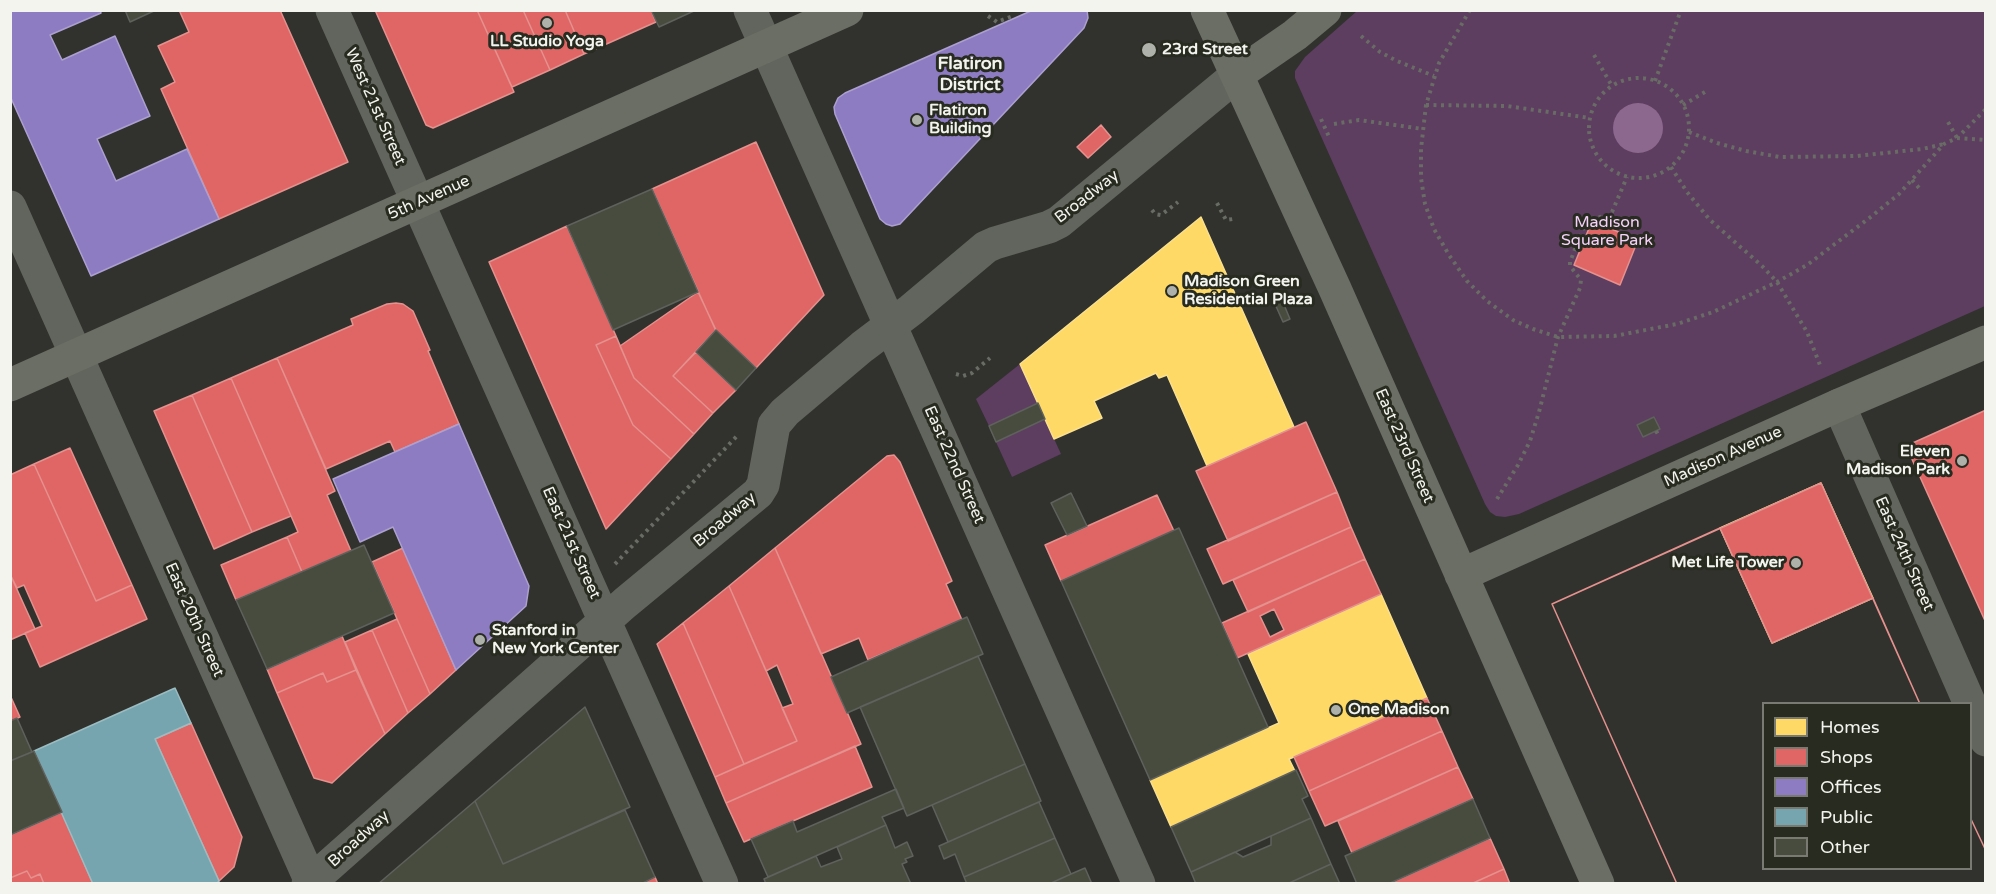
<!DOCTYPE html>
<html>
<head>
<meta charset="utf-8">
<style>
  body { margin:0 }
  #map { position:relative; width:1996px; height:894px; overflow:hidden; background:#31322d; font-family:"Varela Round",sans-serif }
  canvas { display:block }
  .frame { position:absolute; inset:0; border:12px solid #f2f4ed; pointer-events:none }
  .legend { position:absolute; left:1762px; top:702px; width:210px; height:168px; box-sizing:border-box; background:#282b20; border:2px solid #797b72; margin:0; padding:8px 10px; list-style:none; font-size:18px; color:#f2f4ed }
  .legend li { display:flex; align-items:center; gap:12px; height:30px }
  .legend b { width:30px; border:2px solid #797b72 }
</style>
</head>
<body>
<div id="map">
<canvas width="1996" height="894"></canvas>
<div class="frame"></div>
<ul class="legend">
<li><b style="height:16px;background:#ffd966"></b>Homes</li>
<li><b style="height:16px;background:#e06666"></b>Shops</li>
<li><b style="height:16px;background:#8e7cc3"></b>Offices</li>
<li><b style="height:16px;background:#76a5af"></b>Public</li>
<li><b style="height:16px;background:#484c3f"></b>Other</li>
</ul>
</div>
<script>
const ctx = document.querySelector('canvas').getContext('2d');
ctx.lineJoin = 'round';
function paint(path, color) { ctx.fillStyle = color; ctx.fill(path, 'evenodd'); }
const poly = rows => new Path2D(rows.map(r => 'M' + r).join(''));
function strokePath(path, color, width, dash) { ctx.strokeStyle = color; ctx.lineWidth = width; ctx.lineCap = dash ? 'butt' : 'round'; ctx.setLineDash(dash || []); ctx.stroke(path); }
function write(font, color, halo, rows, align = 'center') {
  ctx.font = font + ' "Varela Round",sans-serif'; ctx.lineWidth = 6; ctx.setLineDash([]); ctx.textBaseline = 'middle'; ctx.strokeStyle = halo; ctx.fillStyle = color; for (const [text, x, y, turn = 0] of rows) {
    ctx.save(); ctx.translate(x, y); ctx.rotate((+turn || 0) * Math.PI / 180); ctx.textAlign = isNaN(turn) ? turn : align; if (halo) ctx.strokeText(text, 0, 0); ctx.fillText(text, 0, 0); ctx.restore();
  }
}
const green = poly([
  [1357,11,1985,11,1985,306,1519,514,1505,517,1496,516,1490,512,1485,504,1295,78,1295,71,1305,57],
  [1020,364,1038,403,989,426,976,399],
  [1045,419,1061,454,1012,477,996,442]
]);
const water = poly([
  '1613 128a25 25 0 1 1 50 0a25 25 0 1 1-50 0Z'
]);
const homes = poly([
  [1201,217,1294,427,1207,466,1167,375,1159,378,1156,373,1094,401,1102,418,1054,439,1020,364,1201,217],
  [1821,483,1873,598,1772,643,1720,528,1821,483],
  [1381,594,1427,698,1294,757,1289,759,1295,771,1171,827,1150,780,1279,723,1248,654,1381,594]
]);
const shops = poly([
  [179,10,280,10,348,162,219,219,161,89,175,82,158,46,189,32,179,10],
  [375,10,477,10,514,92,433,128,426,125,375,10],
  [477,10,523,10,550,70,512,87,477,10],
  [523,10,565,10,584,54,550,70,523,10],
  [565,10,651,10,656,22,584,54,565,10],
  [1101,125,1111,137,1088,158,1077,147,1101,125],
  [756,142,824,295,756,368,716,331,652,189,756,142],
  [1592,221,1638,240,1620,285,1574,265,1592,221],
  [567,226,616,336,596,345,633,425,671,459,606,529,489,262,567,226],
  [698,292,716,330,673,376,713,413,694,434,634,378,620,346,698,292],
  [396,303,403,304,413,311,430,350,428,351,459,424,395,452,390,441,326,469,277,358,353,325,351,319,387,304,396,303],
  [616,336,634,378,694,434,671,459,633,425,596,345,616,336],
  [696,352,736,390,713,413,673,376,696,352],
  [277,358,335,491,327,495,351,551,302,572,287,537,298,532,231,378,277,358],
  [231,378,291,516,252,532,192,395,231,378],
  [192,395,252,532,214,549,154,411,192,395],
  [1986,410,1986,623,1906,446,1986,410],
  [1306,422,1337,492,1228,541,1196,471,1306,422],
  [70,448,132,585,96,601,34,464,70,448],
  [894,455,900,462,952,581,946,584,962,620,868,660,859,638,821,654,775,548,887,456,894,455],
  [34,464,96,601,132,585,147,619,40,667,25,633,42,626,24,585,17,588,10,574,10,475,34,464],
  [1821,483,1920,704,1764,704,1764,868,1970,868,1970,817,1986,851,1986,884,1677,884,1552,604,1821,483],
  [1337,492,1351,527,1223,584,1207,549,1337,492],
  [1157,495,1174,531,1061,581,1045,545,1157,495],
  [1351,527,1365,559,1248,612,1233,580,1351,527],
  [1720,528,1772,643,1873,598,1920,704,1764,704,1764,868,1970,868,1970,817,1986,851,1986,884,1677,884,1552,604,1720,528],
  [287,537,302,572,236,600,221,565,287,537],
  [403,548,456,670,430,694,372,562,403,548],
  [775,548,861,744,726,803,715,777,797,741,782,708,793,704,777,665,766,671,729,586,775,548],
  [1365,559,1381,594,1237,658,1222,623,1365,559],
  [1274,609,1284,630,1270,637,1260,616,1274,609],
  [10,574,35,629,10,640,10,574],
  [729,586,797,741,744,764,683,623,729,586],
  [397,619,430,694,408,713,372,630,397,619],
  [683,623,744,764,715,777,657,644,683,623],
  [372,630,408,713,385,734,345,642,372,630],
  [342,636,356,670,327,682,323,673,277,693,267,669,342,636],
  [356,670,385,734,332,783,314,778,277,693,323,673,327,682,356,670],
  [10,695,20,717,10,721,10,695],
  [1427,698,1442,731,1309,791,1294,757,1427,698],
  [191,723,242,837,234,867,219,881,155,739,191,723],
  [1442,731,1458,767,1325,826,1309,791,1442,731],
  [855,746,872,787,744,842,726,803,855,746],
  [1458,767,1473,799,1352,853,1338,821,1458,767],
  [62,812,93,884,44,884,40,874,31,878,27,871,10,878,10,835,62,812],
  [1490,838,1504,869,1471,884,1388,884,1490,838],
  [1504,869,1510,884,1471,884,1504,869],
  [27,871,31,878,40,874,44,884,10,884,10,878,27,871],
  [655,877,658,884,641,884,655,877]
]);
const offices = poly([
  [10,10,100,10,101,13,50,35,62,60,115,36,150,116,97,139,116,181,187,149,219,219,91,276,10,96,10,10],
  [1033,10,1087,10,1088,18,1084,28,900,224,892,226,886,224,880,219,835,114,834,107,838,98,845,93,1033,10],
  [459,424,529,586,526,606,456,670,393,527,360,542,333,479,459,424]
]);
const public = poly([
  [175,688,191,723,155,739,219,881,216,884,93,884,34,751,175,688]
]);
const building = poly([
  [125,10,156,10,130,22,125,10],
  [651,10,696,10,659,27,651,10],
  [652,189,698,292,613,330,567,226,652,189],
  [1282,300,1290,319,1283,322,1275,304,1282,300],
  [716,330,756,368,736,390,696,352,716,330],
  [1038,403,1045,419,996,442,989,426,1038,403],
  [1654,417,1660,429,1643,437,1637,425,1654,417],
  [1071,493,1087,526,1067,535,1051,503,1071,493],
  [1179,528,1268,727,1150,780,1061,581,1179,528],
  [364,545,394,613,267,669,236,600,364,545],
  [967,617,983,654,847,713,831,677,967,617],
  [978,656,1025,764,907,816,860,707,978,656],
  [585,707,630,807,503,864,475,801,585,707],
  [17,718,32,752,10,761,10,721,17,718],
  [34,751,62,812,10,835,10,761,34,751],
  [1025,764,1041,801,948,842,932,805,1025,764],
  [1296,770,1308,796,1302,799,1311,818,1191,872,1171,827,1296,770],
  [896,789,904,808,882,817,886,825,768,877,751,839,793,821,797,832,896,789],
  [1473,799,1490,838,1388,884,1357,884,1345,856,1473,799],
  [475,801,503,864,625,810,655,877,641,884,378,884,475,801],
  [1039,802,1055,838,964,877,955,854,944,859,939,846,1039,802],
  [1311,818,1331,864,1287,884,1196,884,1191,872,1235,852,1243,857,1271,845,1271,836,1311,818],
  [886,825,895,848,907,842,913,856,905,859,907,862,902,864,911,884,766,884,764,879,816,856,821,867,842,859,837,847,886,825],
  [1055,838,1071,874,1049,884,967,884,964,877,1055,838],
  [1331,864,1340,884,1287,884,1331,864],
  [1085,868,1092,884,1049,884,1071,874,1085,868]
]);
const path = poly([
  [1470,10,1439,63,1426,105,1421,149,1421,178,1425,204,1434,229,1449,255,1467,281,1487,301,1513,320,1533,329,1558,337,1614,336,1677,324,1713,312,1777,282,1807,265,1872,216,1899,194,1944,144,1957,138,1986,109],
  [988,16,997,22,1013,16],
  [1361,36,1380,52,1397,61,1434,76],
  [1594,55,1612,86],
  '1589 128a50 50 0 1 1 100 0a50 50 0 1 1-100 0Z',
  [1655,81,1681,10],
  [1426,105,1507,106,1590,118],
  [1683,105,1705,92],
  [1321,119,1330,139],
  [1948,122,1957,138],
  [1334,124,1359,120,1423,129],
  [1689,132,1717,143,1746,151,1780,157,1857,156,1922,149,1944,144],
  [1957,138,1986,140],
  [1671,167,1687,192,1710,220,1762,266,1777,282,1807,332,1820,365],
  [1912,180,1920,189],
  [1217,203,1226,220,1233,219],
  [1152,210,1155,214,1161,215,1178,202],
  [956,374,963,376,972,373,990,358],
  [1656,431,1659,436],
  [1497,499,1518,465,1530,441,1539,412,1558,337,1580,288,1581,280,1570,266,1570,262,1584,226,1587,221,1592,218,1608,216,1612,212,1627,177],
  [615,564,738,435]
]);
const minor = poly([
  [332,10,722,884],
  [750,10,1139,884],
  [10,207,312,884],
  [1839,405,1970,704],
  [1970,706,1986,740],
  [308,884,625,603,758,493,763,485,774,425,785,412,862,347,911,310,986,247,995,243,1049,227,1059,222,1237,75]
]);
const major = poly([
  [1207,10,1335,289,1598,884],
  [1237,75,1295,35,1325,10],
  [10,385,847,10],
  [1461,575,1839,405,1986,342]
]);
const markers = [
  [547,23,6,"#aeb0aa"],
  [1149,50,8,"#aeb0aa"],
  [917,120,6,"#aeb0aa"],
  [1172,291,6,"#aeb0aa"],
  [1962,461,6,"#aeb0aa"],
  [1796,563,6,"#aeb0aa"],
  [480,640,6,"#aeb0aa"],
  [1336,710,6,"#aeb0aa"]
];
const poiNames = [
  ["LL Studio Yoga",547,42,"center"],
  ["23rd Street",1162,50],
  ["Flatiron",929,111],
  ["Building",929,129],
  ["Madison Green",1184,282],
  ["Residential Plaza",1184,300],
  ["Eleven",1950,452,"right"],
  ["Madison Park",1950,470,"right"],
  ["Met Life Tower",1784,563,"right"],
  ["Stanford in",492,631],
  ["New York Center",492,649],
  ["One Madison",1348,710]
];
const streetNames = [
  ["West 21st Street",375,107,66],
  ["Broadway",1087,197,-38],
  ["5th Avenue",429,198,-24],
  ["East 23rd Street",1404,446,66],
  ["Madison Avenue",1723,457,-24],
  ["East 22nd Street",954,465,66],
  ["Broadway",725,520,-40],
  ["East 21st Street",571,543,66],
  ["East 24th Street",1904,554,66],
  ["East 20th Street",194,620,66],
  ["Broadway",359,839,-42]
];
const parkNames = [
  ["Madison",1607,223],
  ["Square Park",1607,241]
];
const neighbourhoodNames = [
  ["Flatiron",970,64],
  ["District",970,85]
];
paint(green, '#5d3d60');
paint(water, '#8c688f');
paint(homes, '#ffd966');
strokePath(homes, '#fbe18e', 1.5);
paint(shops, '#e06666');
strokePath(shops, '#e5918e', 1.5);
paint(offices, '#8e7cc3');
strokePath(offices, '#aca0d0', 1.5);
paint(public, '#76a5af');
strokePath(public, '#9bbdc2', 1.5);
paint(building, '#484c3f');
strokePath(building, '#5f615c', 1.5);
strokePath(path, '#696b65', 4, [3, 4.5]);
strokePath(minor, '#62655d', 33);
strokePath(major, '#6b6e64', 33);
for (const [x, y, r, color] of markers) { const dot = new Path2D(); dot.arc(x, y, r, 0, 2 * Math.PI); ctx.fillStyle = color; ctx.fill(dot); strokePath(dot, '#282b20', 2); }
write('bold 16px', '#f2f4ed', '#282b20', poiNames, 'left');
write('16px', '#f2f4ed', '#282b20', streetNames);
write('16px', '#f7d2fa', '#282b20', parkNames);
write('bold 18px', '#f2f4ed', '#282b20', neighbourhoodNames);
</script>
</body>
</html>
